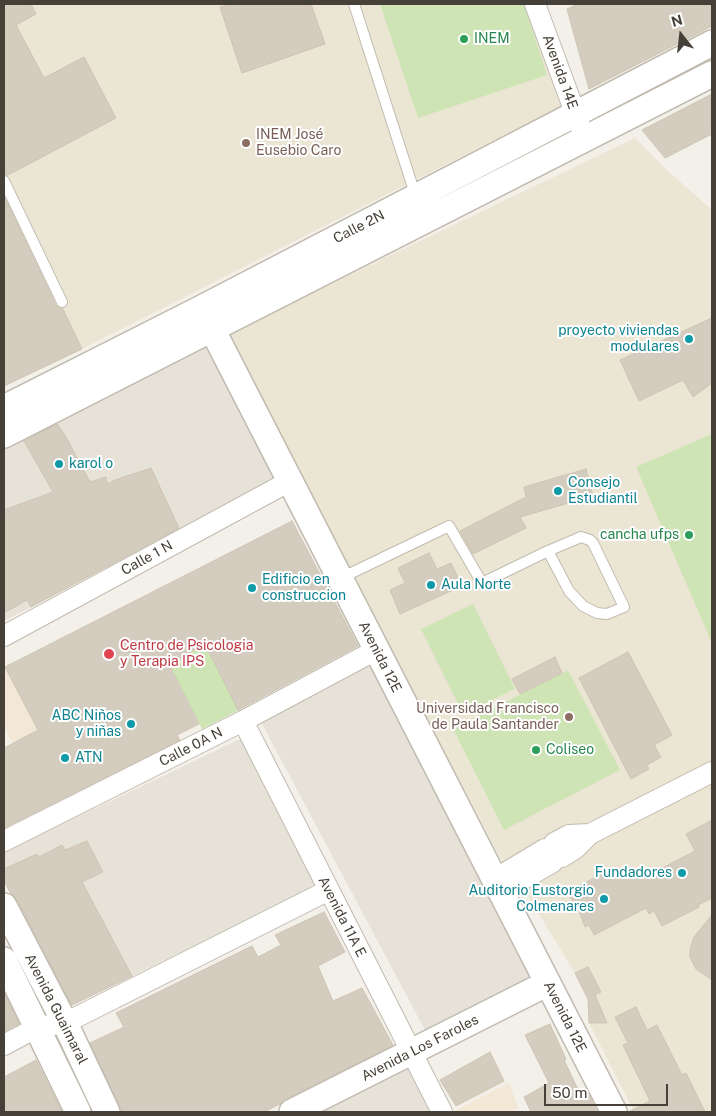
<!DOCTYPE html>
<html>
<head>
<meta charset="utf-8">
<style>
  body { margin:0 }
  #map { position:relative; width:716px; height:1116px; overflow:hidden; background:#f3f0e9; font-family:"Public Sans",sans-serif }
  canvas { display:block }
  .frame { position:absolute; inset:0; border:5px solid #464138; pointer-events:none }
  .north { position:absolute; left:656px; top:10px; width:50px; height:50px; -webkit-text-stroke:4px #fff; paint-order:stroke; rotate:344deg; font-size:14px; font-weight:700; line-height:20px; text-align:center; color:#464138 }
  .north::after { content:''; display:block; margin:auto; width:18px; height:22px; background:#464138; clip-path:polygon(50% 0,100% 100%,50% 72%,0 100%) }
  .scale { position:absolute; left:544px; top:1084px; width:124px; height:22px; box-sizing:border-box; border:2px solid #464138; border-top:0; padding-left:6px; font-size:15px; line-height:18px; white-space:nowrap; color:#464138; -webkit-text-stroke:4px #fff; paint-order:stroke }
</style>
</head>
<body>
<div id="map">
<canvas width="716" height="1116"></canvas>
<div class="frame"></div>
<div class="north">N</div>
<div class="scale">50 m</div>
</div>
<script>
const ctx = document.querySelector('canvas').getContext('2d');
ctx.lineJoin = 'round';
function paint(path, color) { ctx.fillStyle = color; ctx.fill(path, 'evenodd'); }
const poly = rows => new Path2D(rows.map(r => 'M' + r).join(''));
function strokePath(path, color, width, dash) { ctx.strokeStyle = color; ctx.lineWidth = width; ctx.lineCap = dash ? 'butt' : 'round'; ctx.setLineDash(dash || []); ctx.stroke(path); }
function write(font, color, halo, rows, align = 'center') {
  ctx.font = font + ' "Public Sans",sans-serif'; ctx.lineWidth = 4; ctx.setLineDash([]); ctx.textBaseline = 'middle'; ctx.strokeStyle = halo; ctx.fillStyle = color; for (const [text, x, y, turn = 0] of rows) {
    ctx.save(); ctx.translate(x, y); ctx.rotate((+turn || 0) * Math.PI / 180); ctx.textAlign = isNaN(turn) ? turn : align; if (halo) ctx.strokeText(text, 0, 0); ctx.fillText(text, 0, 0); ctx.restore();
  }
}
const residential = poly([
  [208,340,282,478,4,621,4,444],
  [375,658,540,979,427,1034,260,720],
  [240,739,322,884,70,1006,4,881,4,852],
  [417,1065,442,1112,323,1112]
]);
const commercial = poly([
  [4,667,5,667,38,730,12,743,4,726],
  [509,1083,518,1108,510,1112,457,1112,456,1110]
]);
const education = poly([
  [4,4,526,4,565,104,82,349,4,182],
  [635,138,669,172,712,210,712,1112,634,1112,589,1023,588,999,575,973,523,888,503,863,226,334]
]);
const green = poly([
  [380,4,524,4,547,75,418,118],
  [712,434,712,643,636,467],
  [473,604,515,689,463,714,421,629],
  [205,644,239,710,202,729,169,664],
  [568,670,620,770,504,830,453,729]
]);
const building = poly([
  [4,4,31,4,36,14,16,25,44,78,84,57,116,118,8,175,4,174,4,4],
  [230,4,311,4,325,44,242,73,220,7,230,4],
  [578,4,712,4,712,26,589,89,567,9,578,4],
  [712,94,712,134,665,158,642,130,712,94],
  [4,196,56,305,59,308,63,309,82,349,4,386,4,196],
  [712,318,712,383,693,397,683,380,639,401,620,360,712,318],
  [57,424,65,435,90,482,106,477,107,484,115,480,151,468,179,528,31,607,27,600,4,613,4,510,53,492,24,441,57,424],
  [586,469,593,496,520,517,526,528,473,554,460,531,526,497,524,487,586,469],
  [292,521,358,646,238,710,205,644,169,664,199,724,177,735,180,740,4,828,4,748,38,730,5,667,292,521],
  [429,553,437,569,451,563,462,586,400,614,390,590,405,583,398,568,429,553],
  [628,652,672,735,654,745,661,757,647,765,649,769,631,779,579,678,628,652],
  [555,657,562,673,520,694,512,679,555,657],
  [712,820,712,898,698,905,699,907,662,926,654,911,649,914,646,908,594,935,589,925,585,927,579,911,567,892,602,874,604,877,621,868,625,877,637,871,641,879,695,851,686,834,712,820],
  [87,841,103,872,82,882,132,976,72,1005,17,899,11,894,4,881,4,869,37,854,39,857,62,845,65,850,87,841],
  [324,912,345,952,318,966,333,1001,362,988,393,1045,286,1099,280,1104,264,1112,122,1112,90,1043,124,1027,116,1013,252,946,258,957,281,945,275,935,324,912],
  [712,915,712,980,696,969,690,957,690,950,694,937,712,915],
  [588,967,601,992,595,995,607,1023,589,1023,588,999,575,973,588,967],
  [4,992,19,1024,4,1032,4,992],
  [636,1007,647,1030,657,1025,682,1075,686,1073,705,1112,628,1112,650,1101,623,1045,628,1043,615,1017,636,1007],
  [550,1024,566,1059,564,1060,581,1096,588,1093,597,1112,531,1112,524,1097,549,1083,525,1035,550,1024],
  [490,1052,504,1081,456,1106,440,1080,490,1052],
  [36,1060,62,1112,4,1112,4,1077,36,1060]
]);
const service = poly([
  [354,4,416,197],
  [4,181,62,302],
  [581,537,590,540,593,543,624,607,607,614,597,613,583,606,569,591,548,551,581,537],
  [341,578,449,526,482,583,548,551]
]);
const minor = poly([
  [535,4,580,126],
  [4,636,290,481],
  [243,721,442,1112],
  [4,841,243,721,376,650],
  [554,843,569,835,590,834],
  [562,857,576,848,590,834,712,772],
  [495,879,545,849],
  [501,892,553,862],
  [4,1045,38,1027,65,1023,329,890]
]);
const tertiary = poly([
  [200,309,212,329,614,1112],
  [4,408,200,309,712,43],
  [4,435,712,74],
  [4,906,65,1023,107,1112],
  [4,960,78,1112],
  [292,1112,548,983]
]);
const markers = [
  [464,39,5,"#2e9e5b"],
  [246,143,5,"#8d6e63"],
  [689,339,5,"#0f9aa8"],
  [59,464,5,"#0f9aa8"],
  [558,491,5,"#0f9aa8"],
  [689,535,5,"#2e9e5b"],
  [431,585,5,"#0f9aa8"],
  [252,588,5,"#0f9aa8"],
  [109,654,6,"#e0444e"],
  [569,717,5,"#8d6e63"],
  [131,724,5,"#0f9aa8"],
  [536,750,5,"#2e9e5b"],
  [65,758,5,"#0f9aa8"],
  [682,873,5,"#0f9aa8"],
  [604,899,5,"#0f9aa8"]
];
const leisureNames = [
  ["INEM",474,39],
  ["cancha ufps",679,535,"right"],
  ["Coliseo",546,750]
];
const streetNames = [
  ["Avenida 14E",560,72,70],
  ["Calle 2N",359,227,-27],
  ["Calle 1 N",147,558,-29],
  ["Avenida 12E",380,657,63],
  ["Calle 0A N",191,747,-27],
  ["Avenida 11A E",342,917,63],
  ["Avenida Guaimaral",56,1009,63],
  ["Avenida 12E",565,1017,63],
  ["Avenida Los Faroles",420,1048,-27]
];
const educationNames = [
  ["INEM José",256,135],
  ["Eusebio Caro",256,151],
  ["Universidad Francisco",559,709,"right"],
  ["de Paula Santander",559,725,"right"]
];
const cultureNames = [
  ["proyecto viviendas",679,331,"right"],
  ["modulares",679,347,"right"],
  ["karol o",69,464],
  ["Consejo",568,483],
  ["Estudiantil",568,499],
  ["Edificio en",262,580],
  ["construccion",262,596],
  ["Aula Norte",441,585],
  ["ABC Niños",121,716,"right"],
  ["y niñas",121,732,"right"],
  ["ATN",75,758],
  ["Fundadores",672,873,"right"],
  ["Auditorio Eustorgio",594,891,"right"],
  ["Colmenares",594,907,"right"]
];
const healthNames = [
  ["Centro de Psicologia",120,646],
  ["y Terapia IPS",120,662]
];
paint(residential, '#e7e2d8');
paint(commercial, '#f3e7d6');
paint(education, '#ebe5d4');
paint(green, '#cfe4b5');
paint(building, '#d4ccbf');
strokePath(building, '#cec4b3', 1);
strokePath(service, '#c1bbaf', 12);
strokePath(minor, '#c1bbaf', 22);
strokePath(tertiary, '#c1bbaf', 28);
strokePath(service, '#fff', 10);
strokePath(minor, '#fff', 20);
strokePath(tertiary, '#fff', 25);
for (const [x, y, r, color] of markers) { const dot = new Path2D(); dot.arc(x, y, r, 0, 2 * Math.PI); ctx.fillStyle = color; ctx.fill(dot); strokePath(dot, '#fff', 2); }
write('14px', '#27864d', '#fff', leisureNames, 'left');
write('14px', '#464138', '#fff', streetNames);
write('14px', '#785e54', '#fff', educationNames, 'left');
write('14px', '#0d838f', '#fff', cultureNames, 'left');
write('14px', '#be3a42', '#fff', healthNames, 'left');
</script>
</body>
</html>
